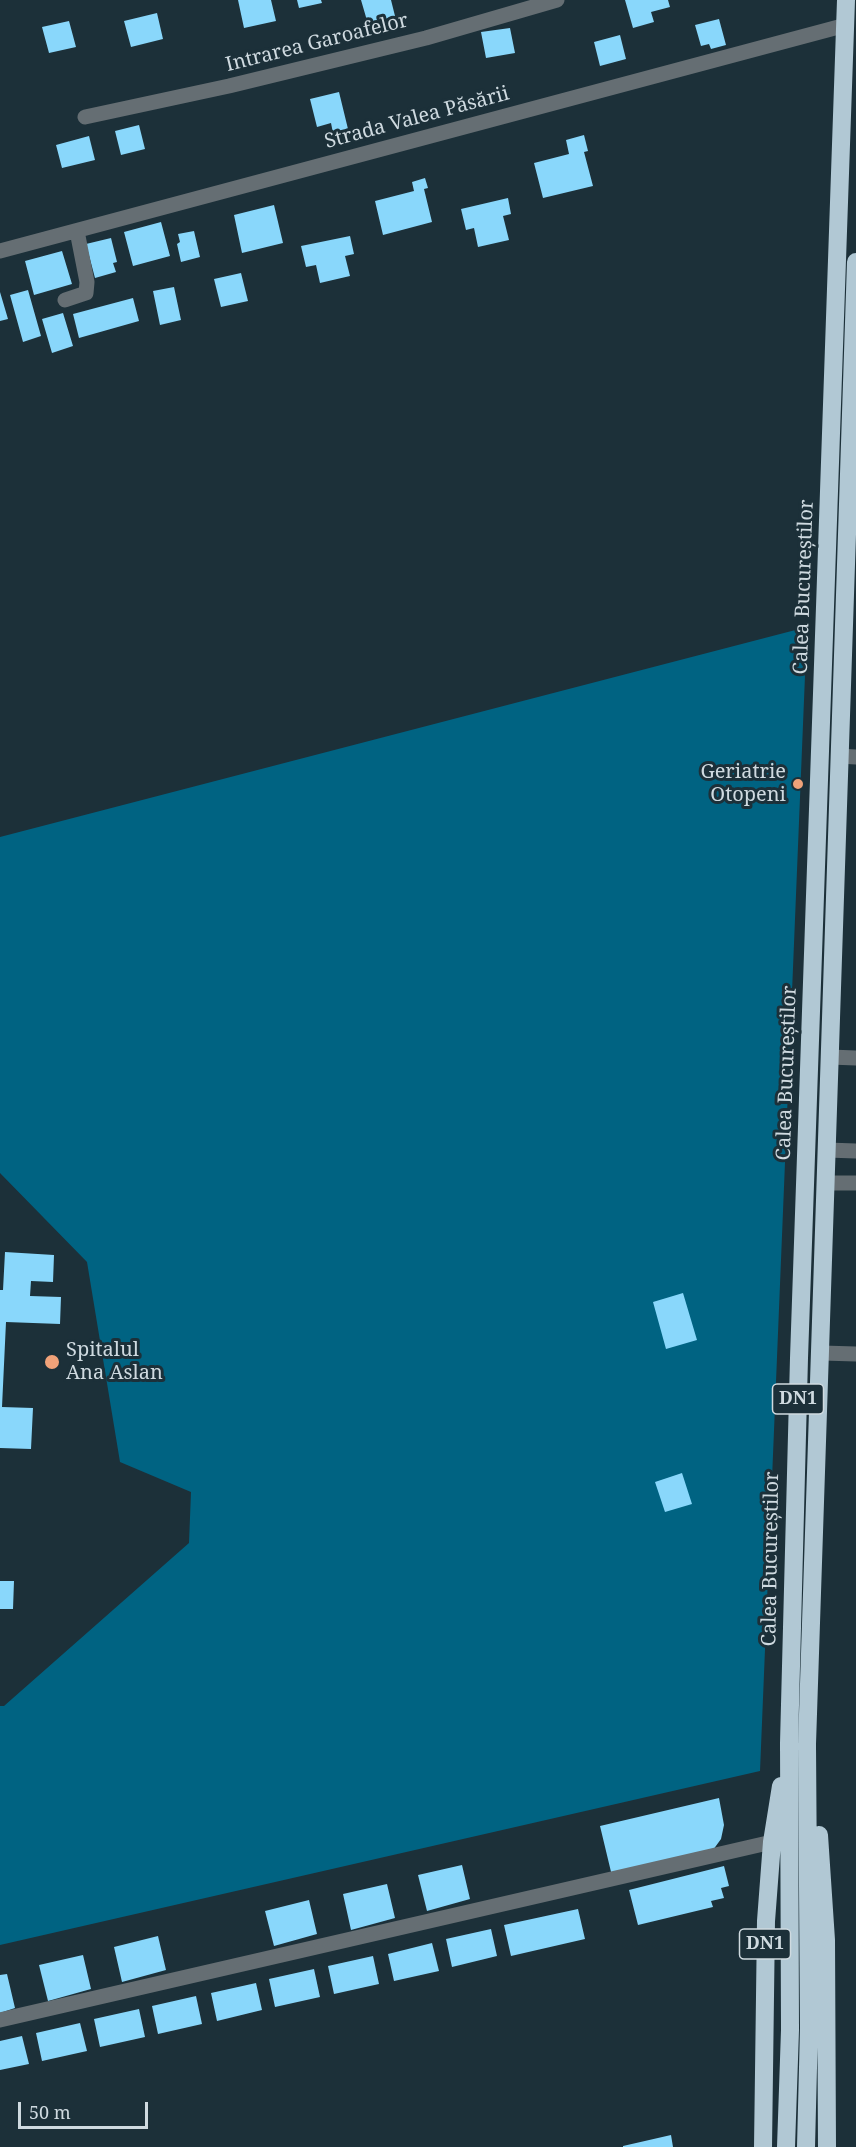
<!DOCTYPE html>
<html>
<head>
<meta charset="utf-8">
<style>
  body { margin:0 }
  #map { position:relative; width:856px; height:2147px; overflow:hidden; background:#1c3039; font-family:"Noto Serif",serif }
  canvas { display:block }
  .scale { position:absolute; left:18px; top:2102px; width:130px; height:27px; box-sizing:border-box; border:3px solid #cfdae0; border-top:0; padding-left:8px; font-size:18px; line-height:21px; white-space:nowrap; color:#cfdae0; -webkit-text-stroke:4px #1c3039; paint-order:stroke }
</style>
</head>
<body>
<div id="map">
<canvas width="856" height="2147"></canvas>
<div class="scale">50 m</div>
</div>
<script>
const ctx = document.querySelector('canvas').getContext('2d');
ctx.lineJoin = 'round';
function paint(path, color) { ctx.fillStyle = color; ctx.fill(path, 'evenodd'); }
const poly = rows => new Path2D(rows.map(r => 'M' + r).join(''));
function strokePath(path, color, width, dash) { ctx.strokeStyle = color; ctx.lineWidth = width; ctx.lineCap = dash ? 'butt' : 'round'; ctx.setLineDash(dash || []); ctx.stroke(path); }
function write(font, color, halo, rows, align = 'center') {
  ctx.font = font + ' "Noto Serif",serif'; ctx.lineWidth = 6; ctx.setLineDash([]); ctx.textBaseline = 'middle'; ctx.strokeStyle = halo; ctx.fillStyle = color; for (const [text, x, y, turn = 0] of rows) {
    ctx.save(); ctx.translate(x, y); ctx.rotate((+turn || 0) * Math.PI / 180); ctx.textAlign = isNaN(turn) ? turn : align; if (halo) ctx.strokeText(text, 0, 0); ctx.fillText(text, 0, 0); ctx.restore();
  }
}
const forest = poly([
  [807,627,760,1771,0,1945,0,1706,4,1706,189,1543,191,1492,120,1462,87,1262,0,1173,0,837]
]);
const building = poly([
  [238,0,271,0,276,21,244,28],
  [297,0,321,0,322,3,299,8],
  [361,0,391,0,395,16,368,24],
  [625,0,668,0,670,7,651,12,654,22,633,28],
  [157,13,163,39,131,47,124,21],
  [719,19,726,45,711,49,709,44,701,46,695,25],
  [69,21,76,47,49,53,42,27],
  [510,28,515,53,486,58,481,32],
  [620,35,626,59,600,66,594,42],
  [339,92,348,129,333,133,331,123,317,127,310,99],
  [139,125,145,149,121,155,115,131],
  [584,135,588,151,584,152,593,186,543,198,534,163,569,154,566,140],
  [89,136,95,160,62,168,56,145],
  [425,178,428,188,424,189,432,222,383,235,375,201,414,191,412,182],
  [508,198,511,214,503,216,509,240,478,247,474,228,466,230,461,209],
  [274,205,283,243,242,253,234,215],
  [161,222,170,256,133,266,124,232],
  [194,231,200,257,181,262,177,244,180,242,178,234],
  [350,236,354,254,345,256,350,276,320,283,316,265,306,267,301,246],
  [111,238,117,262,113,263,116,272,95,278,86,244],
  [62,251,72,284,34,295,25,261],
  [241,273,248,301,221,307,214,279],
  [174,287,181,320,160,325,153,291],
  [28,290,41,336,23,342,10,295],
  [0,292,8,319,0,321],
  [133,298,139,321,79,338,73,314],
  [63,313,73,346,52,353,42,319],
  [5,1252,54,1255,53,1282,31,1281,30,1296,61,1297,60,1324,6,1322,2,1407,33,1408,31,1449,0,1448,0,1290,3,1290],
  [683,1293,697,1340,666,1349,653,1302],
  [682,1473,692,1504,665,1512,655,1482],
  [0,1581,14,1581,13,1609,0,1609],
  [719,1798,724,1825,721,1839,713,1850,612,1876,600,1826],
  [462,1865,470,1899,427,1911,418,1875],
  [724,1866,729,1886,721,1888,724,1898,711,1901,713,1907,638,1925,629,1890],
  [387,1884,395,1918,351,1930,343,1894],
  [309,1900,317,1934,274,1946,265,1911],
  [578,1909,585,1939,511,1956,504,1925],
  [491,1929,497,1956,452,1967,446,1939],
  [158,1936,166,1970,122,1982,114,1947],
  [432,1943,439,1971,394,1981,388,1954],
  [83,1955,91,1989,48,2001,39,1965],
  [373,1956,379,1984,334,1994,328,1966],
  [314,1969,320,1997,275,2007,269,1979],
  [7,1974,15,2008,0,2013,0,1975],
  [256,1983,262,2010,217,2021,211,1993],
  [196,1996,202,2024,158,2034,152,2006],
  [139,2009,145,2037,100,2047,94,2019],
  [80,2023,87,2051,42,2061,36,2033],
  [22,2036,29,2064,0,2070,0,2041],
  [671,2135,673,2147,623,2147,623,2146]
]);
const minor = poly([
  [85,117,229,86,426,38,557,0],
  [0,251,846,25],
  [65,300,86,293,87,282,77,231],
  [839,756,856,757],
  [830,1057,856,1058],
  [827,1150,856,1151],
  [827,1183,856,1183],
  [822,1353,856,1354],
  [0,2020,772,1842]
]);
const highway = poly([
  [819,1835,826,1940,827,2147],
  [763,2147,766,1921,772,1842,781,1786],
  [786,2147,790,2030,789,1743,799,1358,846,0],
  [806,2147,809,2028,807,1744,856,262]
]);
const markers = [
  [798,784,6,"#f0a279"],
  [52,1362,8,"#f0a279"]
];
const shields = [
  [798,1399,51],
  [765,1944,51]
];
const shieldNames = [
  ["DN1",798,1399],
  ["DN1",765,1944]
];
const streetNames = [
  ["Intrarea Garoafelor",317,43,-14],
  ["Strada Valea Păsării",417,118,-15],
  ["Calea Bucureștilor",804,587,-88],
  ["Calea Bucureștilor",787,1073,-88],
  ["Calea Bucureștilor",771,1559,-89]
];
const poiNames = [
  ["Geriatrie",786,772],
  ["Otopeni",786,795],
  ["Spitalul",66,1350,"left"],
  ["Ana Aslan",66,1373,"left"]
];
paint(forest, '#006382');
paint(building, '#89d7fb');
strokePath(minor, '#656e73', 15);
strokePath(highway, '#b1c8d4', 18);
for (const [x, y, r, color] of markers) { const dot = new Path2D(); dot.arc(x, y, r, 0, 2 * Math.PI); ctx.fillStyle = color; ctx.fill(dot); strokePath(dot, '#1c3039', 2); }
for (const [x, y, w] of shields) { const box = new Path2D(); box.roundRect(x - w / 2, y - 15, w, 30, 4.5); ctx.fillStyle = '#1c3039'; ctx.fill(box); strokePath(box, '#cfdae0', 1.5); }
write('bold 18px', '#cfdae0', null, shieldNames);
write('20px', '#cfdae0', '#1c3039', streetNames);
write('20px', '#cfdae0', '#1c3039', poiNames, 'right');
</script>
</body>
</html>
